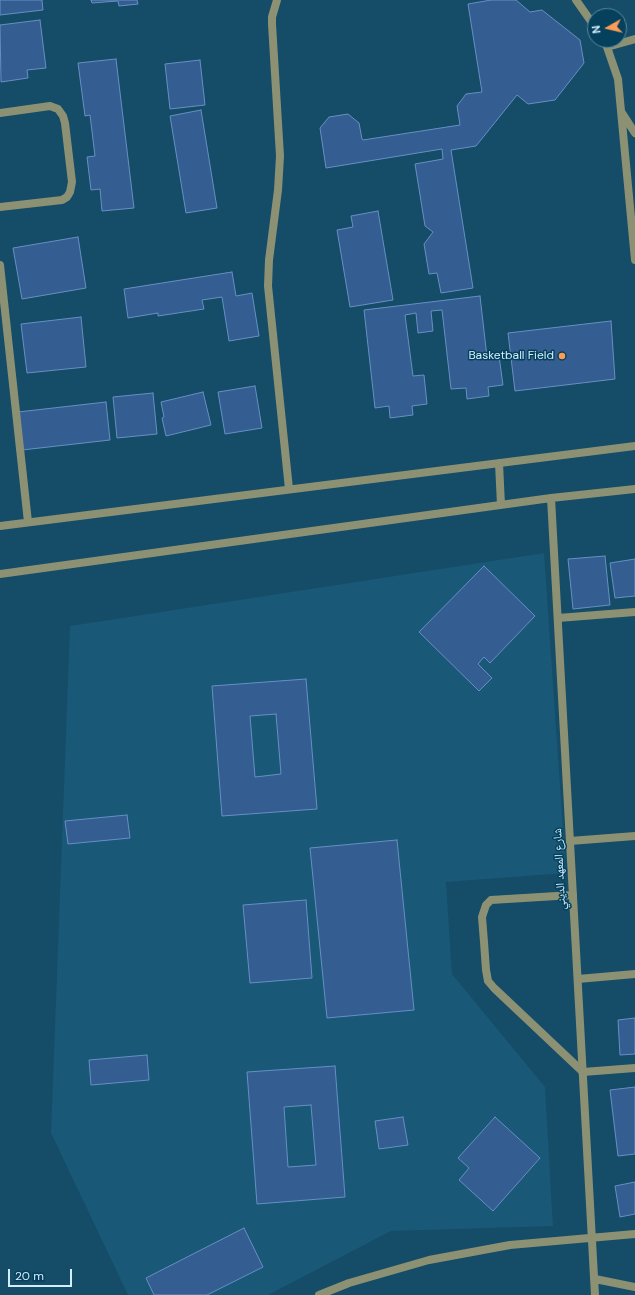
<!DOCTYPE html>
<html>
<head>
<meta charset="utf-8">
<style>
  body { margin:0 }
  #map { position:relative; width:635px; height:1295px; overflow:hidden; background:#154c67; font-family:"DM Sans",sans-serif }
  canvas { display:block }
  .north { position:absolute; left:587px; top:8px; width:40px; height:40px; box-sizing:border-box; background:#05415c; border:1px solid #57869c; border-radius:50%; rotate:262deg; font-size:11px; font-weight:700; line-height:16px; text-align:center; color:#d2edfd }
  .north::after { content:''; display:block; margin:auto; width:14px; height:18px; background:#fd9c55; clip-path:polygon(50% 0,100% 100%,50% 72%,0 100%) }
  .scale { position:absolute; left:8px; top:1269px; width:64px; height:18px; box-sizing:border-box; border:2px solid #d2edfd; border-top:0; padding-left:5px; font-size:12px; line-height:14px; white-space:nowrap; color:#d2edfd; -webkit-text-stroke:3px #05415c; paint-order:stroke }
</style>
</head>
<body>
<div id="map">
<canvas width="635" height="1295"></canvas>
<div class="north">N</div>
<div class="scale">20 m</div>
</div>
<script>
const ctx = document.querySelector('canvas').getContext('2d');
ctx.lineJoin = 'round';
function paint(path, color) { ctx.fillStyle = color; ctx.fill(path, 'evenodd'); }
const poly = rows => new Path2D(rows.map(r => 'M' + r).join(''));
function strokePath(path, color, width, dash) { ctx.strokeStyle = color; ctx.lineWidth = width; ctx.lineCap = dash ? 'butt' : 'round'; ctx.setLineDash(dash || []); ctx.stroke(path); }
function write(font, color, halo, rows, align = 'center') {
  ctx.font = font + ' "DM Sans","Noto Naskh Arabic",sans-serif'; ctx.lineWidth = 3; ctx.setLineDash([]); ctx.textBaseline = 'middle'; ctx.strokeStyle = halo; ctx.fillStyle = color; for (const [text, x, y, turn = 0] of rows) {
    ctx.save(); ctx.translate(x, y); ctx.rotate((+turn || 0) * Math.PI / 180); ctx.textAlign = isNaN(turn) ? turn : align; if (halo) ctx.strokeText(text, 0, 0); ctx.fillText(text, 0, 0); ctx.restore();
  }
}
const built = poly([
  [544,553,566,873,446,882,452,974,545,1087,553,1226,391,1231,268,1295,128,1295,51,1133,70,626]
]);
const building = poly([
  [0,0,42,0,43,10,0,15,0,0],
  [91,0,137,0,138,4,119,6,118,1,92,3,91,0],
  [491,0,516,0,530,12,542,10,580,40,584,63,555,100,528,104,517,95,476,146,451,150,473,288,441,293,437,273,429,274,424,244,433,232,425,226,415,164,443,159,442,149,326,168,320,128,329,117,348,114,359,123,362,139,363,140,460,125,457,106,466,94,482,92,468,4,491,0],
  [40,20,46,68,27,70,28,78,1,82,0,25,40,20],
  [116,59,134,208,102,211,100,189,91,190,87,157,95,156,90,115,85,116,78,63,116,59],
  [200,60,205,105,170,109,165,64,200,60],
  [201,110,217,208,186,213,170,116,201,110],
  [378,211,393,300,350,307,337,230,353,227,351,216,378,211],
  [78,237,86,288,22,299,13,248,78,237],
  [232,272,236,296,252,293,259,336,229,341,222,297,202,300,204,309,158,316,158,313,128,318,124,289,232,272],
  [480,296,487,357,499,356,503,385,488,387,489,396,467,399,466,388,451,389,442,310,431,311,433,331,418,333,416,313,405,315,413,376,424,375,427,404,412,406,413,415,390,418,389,406,375,408,364,310,480,296],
  [81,317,86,367,27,373,21,324,81,317],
  [611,321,615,379,515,391,508,333,611,321],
  [255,386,262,428,225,434,218,392,255,386],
  [203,392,211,425,166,436,162,418,164,417,161,402,203,392],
  [153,393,157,434,117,438,113,397,153,393],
  [106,402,110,440,22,450,18,412,106,402],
  [605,556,610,605,573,609,568,559,605,556],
  [635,559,635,596,615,598,610,563,635,559],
  [484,566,535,616,490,663,484,657,478,664,492,678,479,691,419,632,484,566],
  [306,679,317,809,222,816,212,686,306,679],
  [276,714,281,774,255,777,250,716,276,714],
  [127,815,130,838,68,844,65,821,127,815],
  [397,840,414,1010,327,1018,310,848,397,840],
  [306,900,312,978,250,983,243,905,306,900],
  [635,1018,635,1054,620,1055,618,1020,635,1018],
  [147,1055,149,1080,91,1085,89,1060,147,1055],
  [335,1066,345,1197,257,1204,247,1072,335,1066],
  [311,1105,316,1165,288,1167,284,1107,311,1105],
  [635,1087,635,1154,618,1156,610,1090,635,1087],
  [403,1117,408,1145,379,1149,375,1121,403,1117],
  [495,1117,540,1158,493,1211,459,1180,469,1168,458,1158,495,1117],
  [635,1182,635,1214,620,1217,615,1186,635,1182],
  [244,1228,263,1267,207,1295,154,1295,146,1278,244,1228]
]);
const lane = poly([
  [0,113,50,106,58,109,63,116,65,123,72,182,70,192,67,197,62,200,0,207],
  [573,895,491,900,486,905,482,917,484,942,486,970,488,981,494,988,583,1072]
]);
const street = poly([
  [277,0,272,17,272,24,280,156,278,190,269,260,268,286,289,489],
  [576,0,595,27],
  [603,40,607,47,618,79,635,260],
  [607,47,635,39],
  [622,113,635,133],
  [0,265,28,522],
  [499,463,501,505],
  [551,498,595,1295],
  [0,526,635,446],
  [0,574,551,498,635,489],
  [558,618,635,612],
  [570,841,635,836],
  [578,979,635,974],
  [583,1072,635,1068],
  [595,1279,635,1287],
  [319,1295,349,1283,429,1260,510,1245,635,1234]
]);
const markers = [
  [562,356,4,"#fd9c55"]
];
const poiNames = [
  ["Basketball Field",554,356]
];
const streetNames = [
  ["شارع المعهد الديني",560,869,-93]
];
paint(built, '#195877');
paint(building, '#345e92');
strokePath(building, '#678fc3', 1);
strokePath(lane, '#8c9173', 8);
strokePath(street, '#8c9173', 8);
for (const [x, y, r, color] of markers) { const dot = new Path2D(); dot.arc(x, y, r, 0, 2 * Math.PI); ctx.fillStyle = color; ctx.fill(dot); strokePath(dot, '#05415c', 1.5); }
write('12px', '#d2edfd', '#05415c', poiNames, 'right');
write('12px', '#d2edfd', '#05415c', streetNames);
</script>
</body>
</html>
